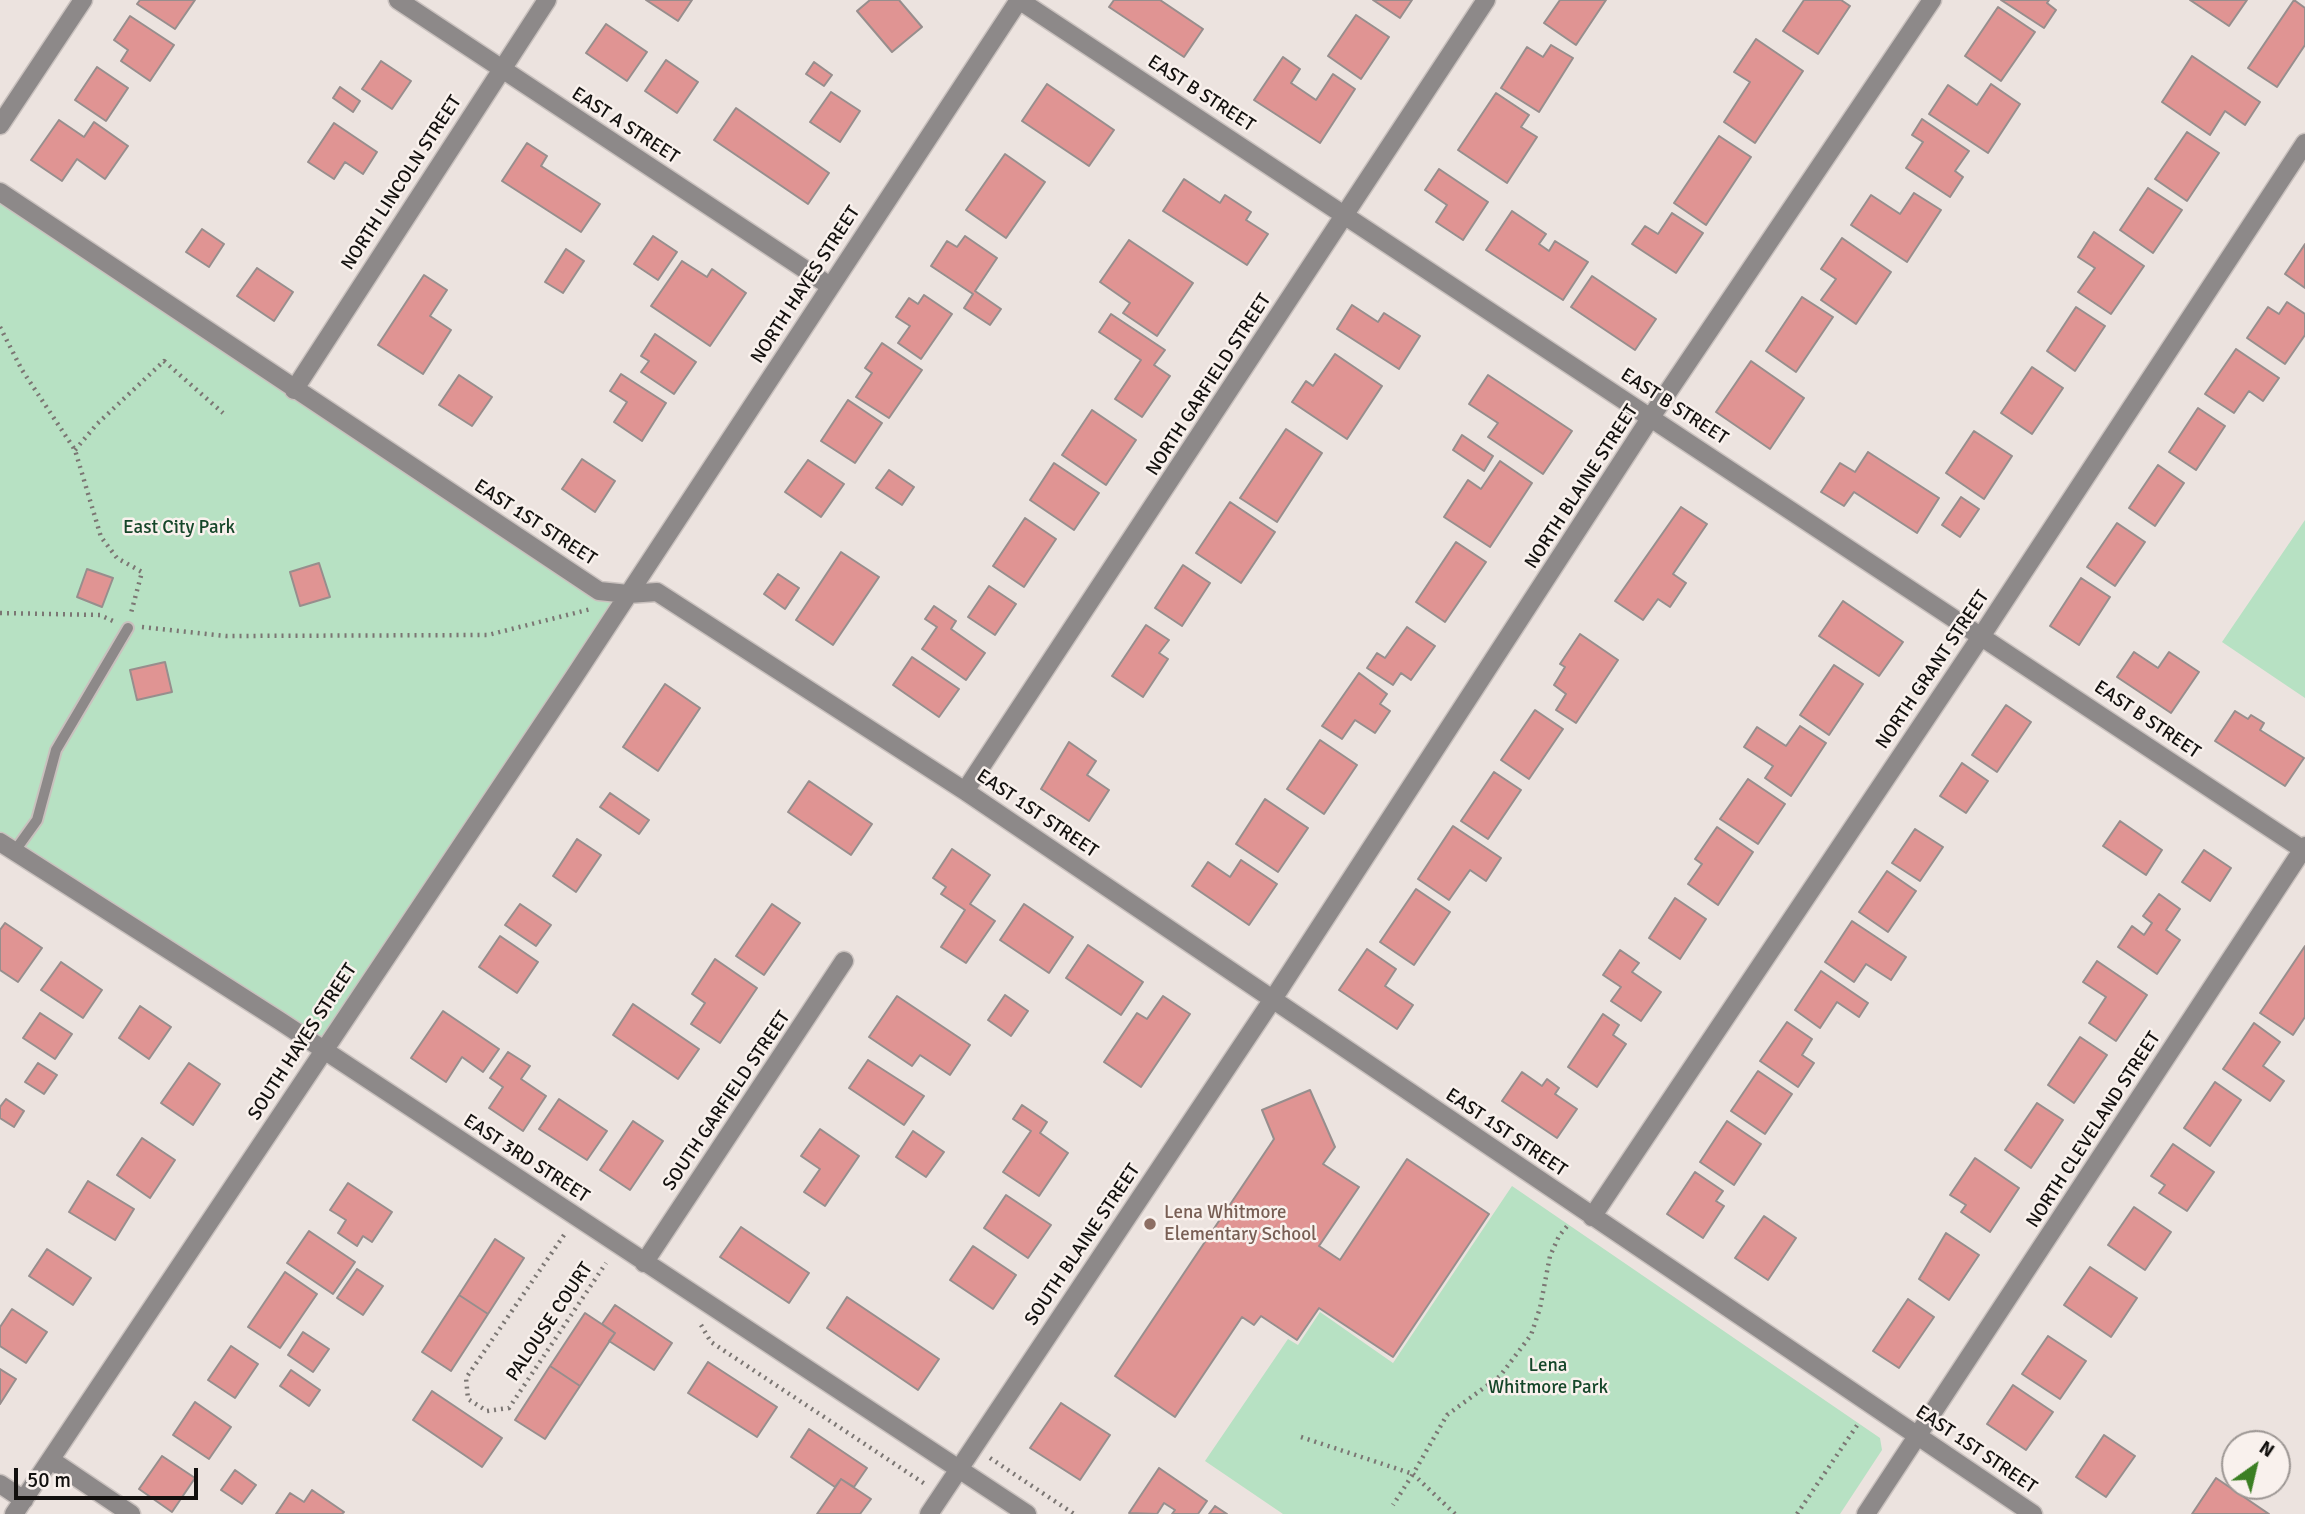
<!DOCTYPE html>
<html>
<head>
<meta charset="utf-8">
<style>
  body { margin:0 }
  #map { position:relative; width:2305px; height:1514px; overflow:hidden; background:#ece3df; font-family:Signika,sans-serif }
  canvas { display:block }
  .north { position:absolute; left:2221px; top:1430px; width:70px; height:70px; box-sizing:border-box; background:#f9f1ed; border:2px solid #9d9794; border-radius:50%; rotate:34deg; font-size:19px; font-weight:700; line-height:28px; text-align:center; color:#12100e }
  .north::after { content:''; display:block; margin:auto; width:24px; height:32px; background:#3b7f23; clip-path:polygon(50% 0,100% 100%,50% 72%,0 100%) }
  .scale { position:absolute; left:14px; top:1468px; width:184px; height:32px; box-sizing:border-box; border:4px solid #12100e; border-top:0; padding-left:9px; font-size:21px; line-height:24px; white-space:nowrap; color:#12100e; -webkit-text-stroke:5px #f9f1ed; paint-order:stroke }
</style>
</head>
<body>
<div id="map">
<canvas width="2305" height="1514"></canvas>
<div class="north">N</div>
<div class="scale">50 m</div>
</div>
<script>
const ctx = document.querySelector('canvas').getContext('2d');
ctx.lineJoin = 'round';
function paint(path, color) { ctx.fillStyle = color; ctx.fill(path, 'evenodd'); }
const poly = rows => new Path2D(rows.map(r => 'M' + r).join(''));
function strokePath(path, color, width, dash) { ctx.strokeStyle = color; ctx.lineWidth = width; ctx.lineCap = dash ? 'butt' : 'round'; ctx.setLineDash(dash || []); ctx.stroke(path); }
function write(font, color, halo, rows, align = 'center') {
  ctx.font = font + ' Signika,sans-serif'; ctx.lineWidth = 5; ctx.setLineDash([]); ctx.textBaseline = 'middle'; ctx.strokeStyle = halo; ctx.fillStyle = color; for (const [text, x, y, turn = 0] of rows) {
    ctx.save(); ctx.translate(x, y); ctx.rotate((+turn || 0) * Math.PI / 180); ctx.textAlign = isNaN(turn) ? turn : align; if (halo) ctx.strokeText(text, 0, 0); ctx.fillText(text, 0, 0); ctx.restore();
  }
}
const green = poly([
  [0,192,599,591,628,594,324,1051,0,842],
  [2305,520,2305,698,2222,642],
  [1512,1186,1880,1438,1882,1450,1840,1514,1283,1514,1205,1461,1288,1339,1298,1345,1320,1312,1393,1363]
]);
const building = poly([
  [140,0,195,0,175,29,137,4,140,0],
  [646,0,692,0,678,21,646,0],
  [870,0,899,0,922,27,892,52,857,11,870,0],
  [1114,0,1160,0,1203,29,1184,57,1109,7,1114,0],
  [1373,0,1412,0,1400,18,1373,0],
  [1560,0,1606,0,1576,45,1544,23,1560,0],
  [1804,0,1841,0,1850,6,1818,54,1783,31,1804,0],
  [2001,0,2049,0,2047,3,2056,10,2044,28,2001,0],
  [2190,0,2247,0,2229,26,2190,0],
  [2294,0,2305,8,2305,45,2277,87,2248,68,2294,0],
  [1998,7,2035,32,2001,81,1965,56,1998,7],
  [1356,15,1389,37,1361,79,1328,56,1356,15],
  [130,16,174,45,150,81,121,61,128,50,114,40,130,16],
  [606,24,647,52,627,81,586,53,606,24],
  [1756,39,1803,71,1755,143,1724,122,1750,82,1734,72,1756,39],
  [1551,45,1573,58,1539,112,1501,88,1527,47,1543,57,1551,45],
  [2192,56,2260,102,2245,125,2225,111,2210,135,2162,102,2192,56],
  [1283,57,1300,69,1291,83,1316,100,1333,74,1355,89,1320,143,1254,100,1283,57],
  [666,60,698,82,677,113,645,91,666,60],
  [381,61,411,81,392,109,362,89,381,61],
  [814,62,832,75,824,86,806,74,814,62],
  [97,67,128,88,106,121,75,100,97,67],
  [1047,84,1114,130,1089,166,1022,121,1047,84],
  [1991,84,2020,104,1988,153,1929,114,1948,85,1977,105,1991,84],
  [340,87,360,101,353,112,333,98,340,87],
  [831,92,860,111,840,142,810,122,831,92],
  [1496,93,1529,115,1521,127,1537,137,1507,183,1458,150,1496,93],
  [736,108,829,173,808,204,714,140,736,108],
  [1922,119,1969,151,1955,171,1963,177,1950,197,1906,168,1923,142,1912,135,1922,119],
  [59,120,84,137,94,122,128,146,105,179,77,159,62,181,31,160,59,120],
  [334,123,377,152,363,174,345,162,334,179,308,162,334,123],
  [2187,132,2219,153,2187,201,2155,179,2187,132],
  [1719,136,1751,157,1706,225,1674,203,1719,136],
  [527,143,547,156,541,166,600,204,581,232,502,181,527,143],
  [1005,154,1045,182,1006,238,966,210,1005,154],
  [1439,169,1488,202,1463,240,1436,222,1447,205,1425,190,1439,169],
  [1184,179,1220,203,1225,195,1251,212,1246,220,1268,234,1247,265,1163,211,1184,179],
  [2148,188,2182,210,2153,253,2120,230,2148,188],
  [1914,193,1941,210,1907,262,1851,225,1871,195,1900,214,1914,193],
  [1512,211,1546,234,1539,244,1549,251,1555,241,1588,262,1563,300,1486,250,1512,211],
  [1672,213,1703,233,1676,273,1632,244,1645,226,1658,234,1672,213],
  [202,229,224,244,209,267,186,252,202,229],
  [2094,232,2144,266,2111,314,2078,292,2095,268,2078,257,2094,232],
  [653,236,677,252,658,280,634,264,653,236],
  [965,236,997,258,975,291,1001,309,990,325,964,308,973,294,931,266,947,241,957,247,965,236],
  [1842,238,1891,272,1856,324,1821,300,1836,279,1821,269,1842,238],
  [1129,240,1193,283,1157,336,1123,313,1130,303,1100,282,1129,240],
  [2305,244,2305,288,2285,274,2305,244],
  [566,249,584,261,563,293,545,282,566,249],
  [682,261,707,277,712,269,746,293,710,346,651,306,682,261],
  [257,268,293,292,274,321,237,296,257,268],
  [424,275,447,290,430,316,451,330,423,374,378,345,424,275],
  [1592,276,1656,319,1635,350,1571,307,1592,276],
  [924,295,952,314,921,359,898,343,910,326,896,317,909,298,918,304,924,295],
  [1802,297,1833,317,1796,372,1766,351,1802,297],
  [2287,302,2305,314,2305,335,2285,364,2247,338,2268,307,2279,314,2287,302],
  [1352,305,1378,322,1384,313,1420,336,1399,369,1337,329,1352,305],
  [2076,307,2105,326,2075,371,2047,351,2076,307],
  [1111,314,1165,350,1154,365,1170,376,1142,417,1115,399,1141,360,1099,332,1111,314],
  [655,334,696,362,674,394,641,372,649,361,641,356,655,334],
  [882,343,922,370,889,418,856,397,872,373,865,368,882,343],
  [2236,349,2279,378,2263,401,2249,391,2234,413,2205,394,2236,349],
  [1335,354,1382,386,1347,439,1292,402,1306,381,1313,386,1335,354],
  [1751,361,1804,398,1770,449,1716,412,1751,361],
  [2032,367,2063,388,2032,434,2001,413,2032,367],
  [621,374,666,403,642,441,614,422,627,402,610,391,621,374],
  [459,375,492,397,472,426,439,405,459,375],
  [1488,375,1572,431,1543,474,1488,437,1498,423,1469,404,1488,375],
  [848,400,882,423,855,463,821,441,848,400],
  [2198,408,2225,426,2196,470,2169,452,2198,408],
  [1092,410,1136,440,1106,485,1062,455,1092,410],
  [1286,429,1322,453,1277,522,1240,498,1286,429],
  [1974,431,2012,456,1984,499,1946,473,1974,431],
  [1462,435,1493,456,1484,471,1453,450,1462,435],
  [1868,452,1939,498,1917,533,1854,492,1844,506,1821,492,1840,463,1855,472,1868,452],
  [582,459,615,481,595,512,562,489,582,459],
  [808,460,844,484,821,517,785,492,808,460],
  [1500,461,1532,483,1490,547,1444,517,1468,480,1481,489,1500,461],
  [1054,463,1099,493,1074,530,1030,500,1054,463],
  [2158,465,2184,483,2155,526,2129,508,2158,465],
  [889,470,914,487,902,505,876,488,889,470],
  [1961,497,1979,509,1960,537,1942,525,1961,497],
  [1230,502,1275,532,1241,583,1196,553,1230,502],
  [1681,507,1707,524,1673,574,1686,583,1670,607,1658,599,1643,620,1615,601,1681,507],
  [1025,518,1056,539,1024,587,993,566,1025,518],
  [2117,523,2145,542,2115,586,2087,567,2117,523],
  [1456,542,1486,562,1445,622,1416,602,1456,542],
  [841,552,879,577,833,645,796,620,841,552],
  [319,563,330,597,300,606,290,572,319,563],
  [1183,565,1210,583,1182,626,1155,608,1183,565],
  [87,569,113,578,102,607,77,597,87,569],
  [778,574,799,588,785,609,764,594,778,574],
  [2081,578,2110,597,2079,645,2050,626,2081,578],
  [989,586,1016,604,995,635,968,617,989,586],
  [1843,601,1903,642,1879,676,1819,636,1843,601],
  [934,606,956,621,951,629,985,653,966,680,922,649,937,627,925,619,934,606],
  [1146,625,1169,640,1159,653,1168,659,1143,697,1112,676,1146,625],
  [1407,627,1435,646,1411,680,1401,673,1393,685,1367,668,1377,653,1385,658,1407,627],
  [1580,634,1618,660,1576,723,1556,710,1566,694,1554,685,1565,667,1560,664,1580,634],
  [2134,652,2158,668,2169,652,2199,672,2171,713,2117,677,2134,652],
  [912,657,959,689,939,717,893,685,912,657],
  [165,662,172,692,137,700,130,670,165,662],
  [1834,665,1863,684,1829,735,1800,715,1834,665],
  [1359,673,1387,694,1380,704,1390,711,1375,733,1355,720,1342,739,1322,726,1359,673],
  [665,684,700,708,658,771,623,747,665,684],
  [2006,705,2031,722,1997,772,1972,755,2006,705],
  [1535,710,1563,729,1529,779,1501,760,1535,710],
  [2235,711,2248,719,2251,715,2264,723,2260,730,2304,758,2285,786,2215,741,2235,711],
  [1800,726,1826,743,1791,796,1765,778,1773,766,1744,747,1757,727,1786,746,1800,726],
  [1320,740,1357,765,1324,814,1287,789,1320,740],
  [1069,742,1096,761,1087,775,1109,790,1089,821,1041,789,1069,742],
  [1962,763,1988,781,1966,813,1940,796,1962,763],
  [1494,772,1521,790,1488,839,1461,821,1494,772],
  [1748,779,1785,804,1758,844,1720,819,1748,779],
  [809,781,872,824,851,855,788,812,809,781],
  [610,793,649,820,639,834,600,807,610,793],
  [1265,799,1308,828,1278,872,1236,844,1265,799],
  [2120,821,2162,850,2146,875,2103,846,2120,821],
  [1453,826,1501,858,1486,881,1470,870,1449,900,1418,879,1453,826],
  [1717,827,1753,852,1718,905,1688,884,1702,864,1695,859,1717,827],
  [1915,829,1943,847,1920,881,1892,863,1915,829],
  [577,839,601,855,576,892,553,876,577,839],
  [952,849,990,875,970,904,995,921,966,963,941,947,965,910,941,894,946,887,933,878,952,849],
  [2204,850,2231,868,2210,901,2182,882,2204,850],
  [1241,860,1277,884,1249,925,1192,886,1208,862,1230,877,1241,860],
  [1887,871,1916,891,1888,932,1859,912,1887,871],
  [1416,889,1450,912,1414,965,1380,942,1416,889],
  [2159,894,2180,909,2166,930,2180,940,2157,974,2118,947,2132,926,2144,935,2152,923,2143,916,2159,894],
  [1675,898,1706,919,1680,959,1649,938,1675,898],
  [520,904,551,925,536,946,505,925,520,904],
  [772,904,800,923,764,975,736,956,772,904],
  [1024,904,1073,937,1049,973,1000,940,1024,904],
  [1852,921,1906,957,1891,980,1866,964,1854,982,1825,962,1852,921],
  [5,923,42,948,18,982,0,970,0,930,5,923],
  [500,936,538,962,517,993,479,967,500,936],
  [1088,945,1143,982,1121,1015,1066,978,1088,945],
  [2305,946,2305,1017,2293,1035,2260,1013,2305,946],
  [1367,949,1396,969,1385,986,1413,1005,1397,1029,1339,990,1367,949],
  [1620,950,1639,963,1632,972,1661,992,1641,1021,1611,1001,1621,987,1603,975,1620,950],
  [715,959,757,988,720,1043,691,1024,705,1003,692,994,715,959],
  [2097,961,2147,995,2116,1041,2089,1023,2106,997,2083,982,2097,961],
  [61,962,102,990,83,1018,41,990,61,962],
  [1821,971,1868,1003,1859,1017,1837,1002,1820,1028,1795,1010,1821,971],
  [1005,995,1028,1011,1011,1036,988,1020,1005,995],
  [897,996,970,1045,950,1075,920,1055,912,1066,869,1037,897,996],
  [1163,996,1190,1014,1141,1087,1104,1062,1137,1013,1147,1019,1163,996],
  [633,1004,699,1049,678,1079,613,1035,633,1004],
  [140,1006,171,1027,149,1059,119,1038,140,1006],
  [443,1011,499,1049,483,1072,462,1057,446,1082,411,1058,443,1011],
  [40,1013,72,1034,55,1059,23,1038,40,1013],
  [1603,1014,1619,1025,1613,1035,1626,1044,1597,1087,1568,1067,1603,1014],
  [1787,1022,1812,1039,1802,1055,1814,1063,1798,1087,1760,1061,1787,1022],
  [2254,1023,2280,1042,2263,1066,2284,1081,2270,1101,2223,1069,2254,1023],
  [2080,1037,2107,1055,2074,1103,2048,1085,2080,1037],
  [508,1052,530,1066,521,1079,546,1096,523,1131,489,1108,503,1087,490,1078,508,1052],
  [868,1060,924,1096,904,1125,849,1088,868,1060],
  [38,1063,57,1075,44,1094,25,1082,38,1063],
  [189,1063,220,1084,193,1125,161,1103,189,1063],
  [1758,1071,1792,1094,1765,1134,1731,1111,1758,1071],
  [1522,1072,1542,1086,1547,1079,1559,1088,1555,1094,1577,1109,1557,1138,1502,1101,1522,1072],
  [2215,1082,2241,1100,2210,1146,2184,1128,2215,1082],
  [1310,1090,1335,1147,1323,1164,1359,1187,1319,1246,1340,1260,1407,1159,1489,1214,1393,1357,1319,1308,1297,1340,1261,1316,1254,1325,1242,1317,1175,1417,1115,1376,1274,1139,1262,1110,1310,1090],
  [6,1099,24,1111,14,1127,0,1118,0,1107,6,1099],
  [559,1099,607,1131,587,1160,539,1129,559,1099],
  [2037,1103,2063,1120,2031,1168,2005,1150,2037,1103],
  [1022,1105,1047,1122,1040,1133,1068,1153,1039,1196,1003,1172,1031,1131,1013,1119,1022,1105],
  [633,1121,663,1141,630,1190,600,1170,633,1121],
  [1727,1121,1761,1144,1734,1185,1700,1162,1727,1121],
  [820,1129,859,1156,825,1206,804,1192,820,1169,801,1156,820,1129],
  [913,1131,944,1152,926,1177,896,1157,913,1131],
  [142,1138,175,1160,150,1198,117,1175,142,1138],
  [2173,1144,2214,1172,2187,1211,2159,1193,2165,1185,2151,1176,2173,1144],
  [1975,1158,2019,1188,1990,1232,1961,1212,1966,1205,1950,1195,1975,1158],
  [1695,1172,1723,1191,1716,1201,1724,1206,1703,1238,1667,1214,1695,1172],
  [88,1181,134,1209,115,1240,69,1212,88,1181],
  [348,1183,392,1212,372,1242,363,1236,357,1246,338,1233,346,1220,330,1210,348,1183],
  [1006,1195,1051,1225,1028,1258,984,1228,1006,1195],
  [2134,1207,2171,1232,2145,1270,2108,1245,2134,1207],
  [1764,1216,1796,1238,1768,1280,1735,1258,1764,1216],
  [741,1227,809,1273,789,1303,720,1257,741,1227],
  [309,1231,355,1262,333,1294,287,1263,309,1231],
  [1946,1233,1979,1255,1949,1300,1919,1279,1946,1233],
  [495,1239,524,1258,488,1314,459,1295,495,1239],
  [973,1246,1016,1275,993,1309,950,1280,973,1246],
  [47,1249,91,1278,73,1305,29,1276,47,1249],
  [2090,1267,2137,1298,2111,1337,2064,1305,2090,1267],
  [357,1269,383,1286,363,1315,337,1298,357,1269],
  [285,1272,317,1294,280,1348,248,1327,285,1272],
  [459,1295,488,1314,451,1371,422,1352,459,1295],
  [847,1297,939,1359,918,1390,827,1328,847,1297],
  [1908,1299,1934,1317,1899,1368,1873,1351,1908,1299],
  [615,1305,672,1343,654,1370,609,1341,615,1333,602,1324,615,1305],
  [12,1309,47,1332,26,1363,0,1346,0,1327,12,1309],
  [585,1313,615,1333,580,1386,550,1366,585,1313],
  [303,1332,329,1349,313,1372,288,1355,303,1332],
  [2048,1336,2086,1361,2060,1399,2022,1374,2048,1336],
  [231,1346,258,1364,235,1398,208,1380,231,1346],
  [708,1362,777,1407,757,1437,688,1393,708,1362],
  [550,1366,580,1386,545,1439,515,1420,550,1366],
  [0,1369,16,1379,0,1404,0,1369],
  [291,1370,320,1390,309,1406,280,1386,291,1370],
  [2013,1385,2053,1412,2026,1450,1987,1424,2013,1385],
  [432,1391,502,1438,482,1467,413,1420,432,1391],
  [195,1402,231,1427,209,1459,173,1435,195,1402],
  [1061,1403,1110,1435,1080,1480,1030,1448,1061,1403],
  [809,1429,867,1468,854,1487,841,1479,835,1487,791,1457,809,1429],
  [2104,1435,2135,1456,2106,1497,2076,1477,2104,1435],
  [162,1456,195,1478,172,1512,139,1489,162,1456],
  [1159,1468,1207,1501,1198,1514,1172,1514,1175,1510,1164,1503,1157,1514,1129,1513,1159,1468],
  [235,1470,256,1485,242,1504,221,1490,235,1470],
  [2216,1478,2269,1514,2192,1514,2216,1478],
  [841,1479,871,1499,860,1514,817,1514,841,1479],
  [312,1490,344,1512,342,1514,276,1514,290,1493,304,1502,312,1490],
  [1215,1506,1227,1514,1209,1514,1215,1506]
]);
const path = poly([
  [0,327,22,370,75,450,101,537,117,558,142,572,131,613],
  [75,450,97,424,164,361,223,413],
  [0,613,100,615,113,621],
  [142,627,226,636,488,635,591,609],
  [564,1235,466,1378,468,1399,487,1411,509,1408,606,1263],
  [701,1325,711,1342,925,1484],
  [1301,1437,1413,1474,1393,1505],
  [990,1458,1074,1514],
  [1455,1514,1413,1474,1447,1415,1500,1376,1531,1335,1540,1308,1550,1256,1559,1236,1568,1225],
  [1797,1514,1858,1424,1856,1422]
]);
const lane = poly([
  [14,852,37,820,56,750,128,628]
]);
const street = poly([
  [398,0,830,286],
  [1019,0,2305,851],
  [0,125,83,0],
  [0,192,599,591,628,594,657,592,965,791,2033,1514],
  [294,390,547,0],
  [965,791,1486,0],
  [0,842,280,1021,1027,1514],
  [1592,1217,1982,635,2305,143],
  [644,1263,844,961],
  [51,1460,131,1514],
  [0,1484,24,1500],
  [14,1514,574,677,1019,0],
  [929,1514,1273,999,1651,417,1932,0],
  [1866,1514,2305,846]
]);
const markers = [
  [1150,1224,7,"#8d6e63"]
];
const streetNames = [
  ["EAST B STREET",1201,94,33],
  ["EAST A STREET",625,126,33],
  ["NORTH LINCOLN STREET",402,183,-57],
  ["NORTH HAYES STREET",806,285,-57],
  ["NORTH GARFIELD STREET",1209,385,-57],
  ["EAST B STREET",1674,407,33],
  ["NORTH BLAINE STREET",1582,487,-57],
  ["EAST 1ST STREET",535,523,33],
  ["NORTH GRANT STREET",1933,670,-56],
  ["EAST B STREET",2147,720,34],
  ["EAST 1ST STREET",1037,814,34],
  ["SOUTH HAYES STREET",303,1042,-57],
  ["SOUTH GARFIELD STREET",727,1101,-56],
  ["NORTH CLEVELAND STREET",2094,1130,-57],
  ["EAST 1ST STREET",1506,1133,34],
  ["EAST 3RD STREET",526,1159,33],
  ["SOUTH BLAINE STREET",1083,1245,-56],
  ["PALOUSE COURT",550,1322,-56],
  ["EAST 1ST STREET",1976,1450,34]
];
const parkNames = [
  ["East City Park",179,528],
  ["Lena",1548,1366],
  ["Whitmore Park",1548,1388]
];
const educationNames = [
  ["Lena Whitmore",1164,1213],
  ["Elementary School",1164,1235]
];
paint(green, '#b7e1c3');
paint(building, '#e09493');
strokePath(building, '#978e8d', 2);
strokePath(lane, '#c9c1be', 14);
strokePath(street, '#c9c1be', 21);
strokePath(path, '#7b7673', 4.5, [2, 5]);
strokePath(lane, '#8d8989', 10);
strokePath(street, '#8d8989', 18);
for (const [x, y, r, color] of markers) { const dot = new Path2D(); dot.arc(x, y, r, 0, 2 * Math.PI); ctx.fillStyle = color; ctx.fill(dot); strokePath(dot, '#f9f1ed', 2.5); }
write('19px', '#12100e', '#f9f1ed', streetNames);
write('19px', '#154629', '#f9f1ed', parkNames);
write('19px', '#785e54', '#f9f1ed', educationNames, 'left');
</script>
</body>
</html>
